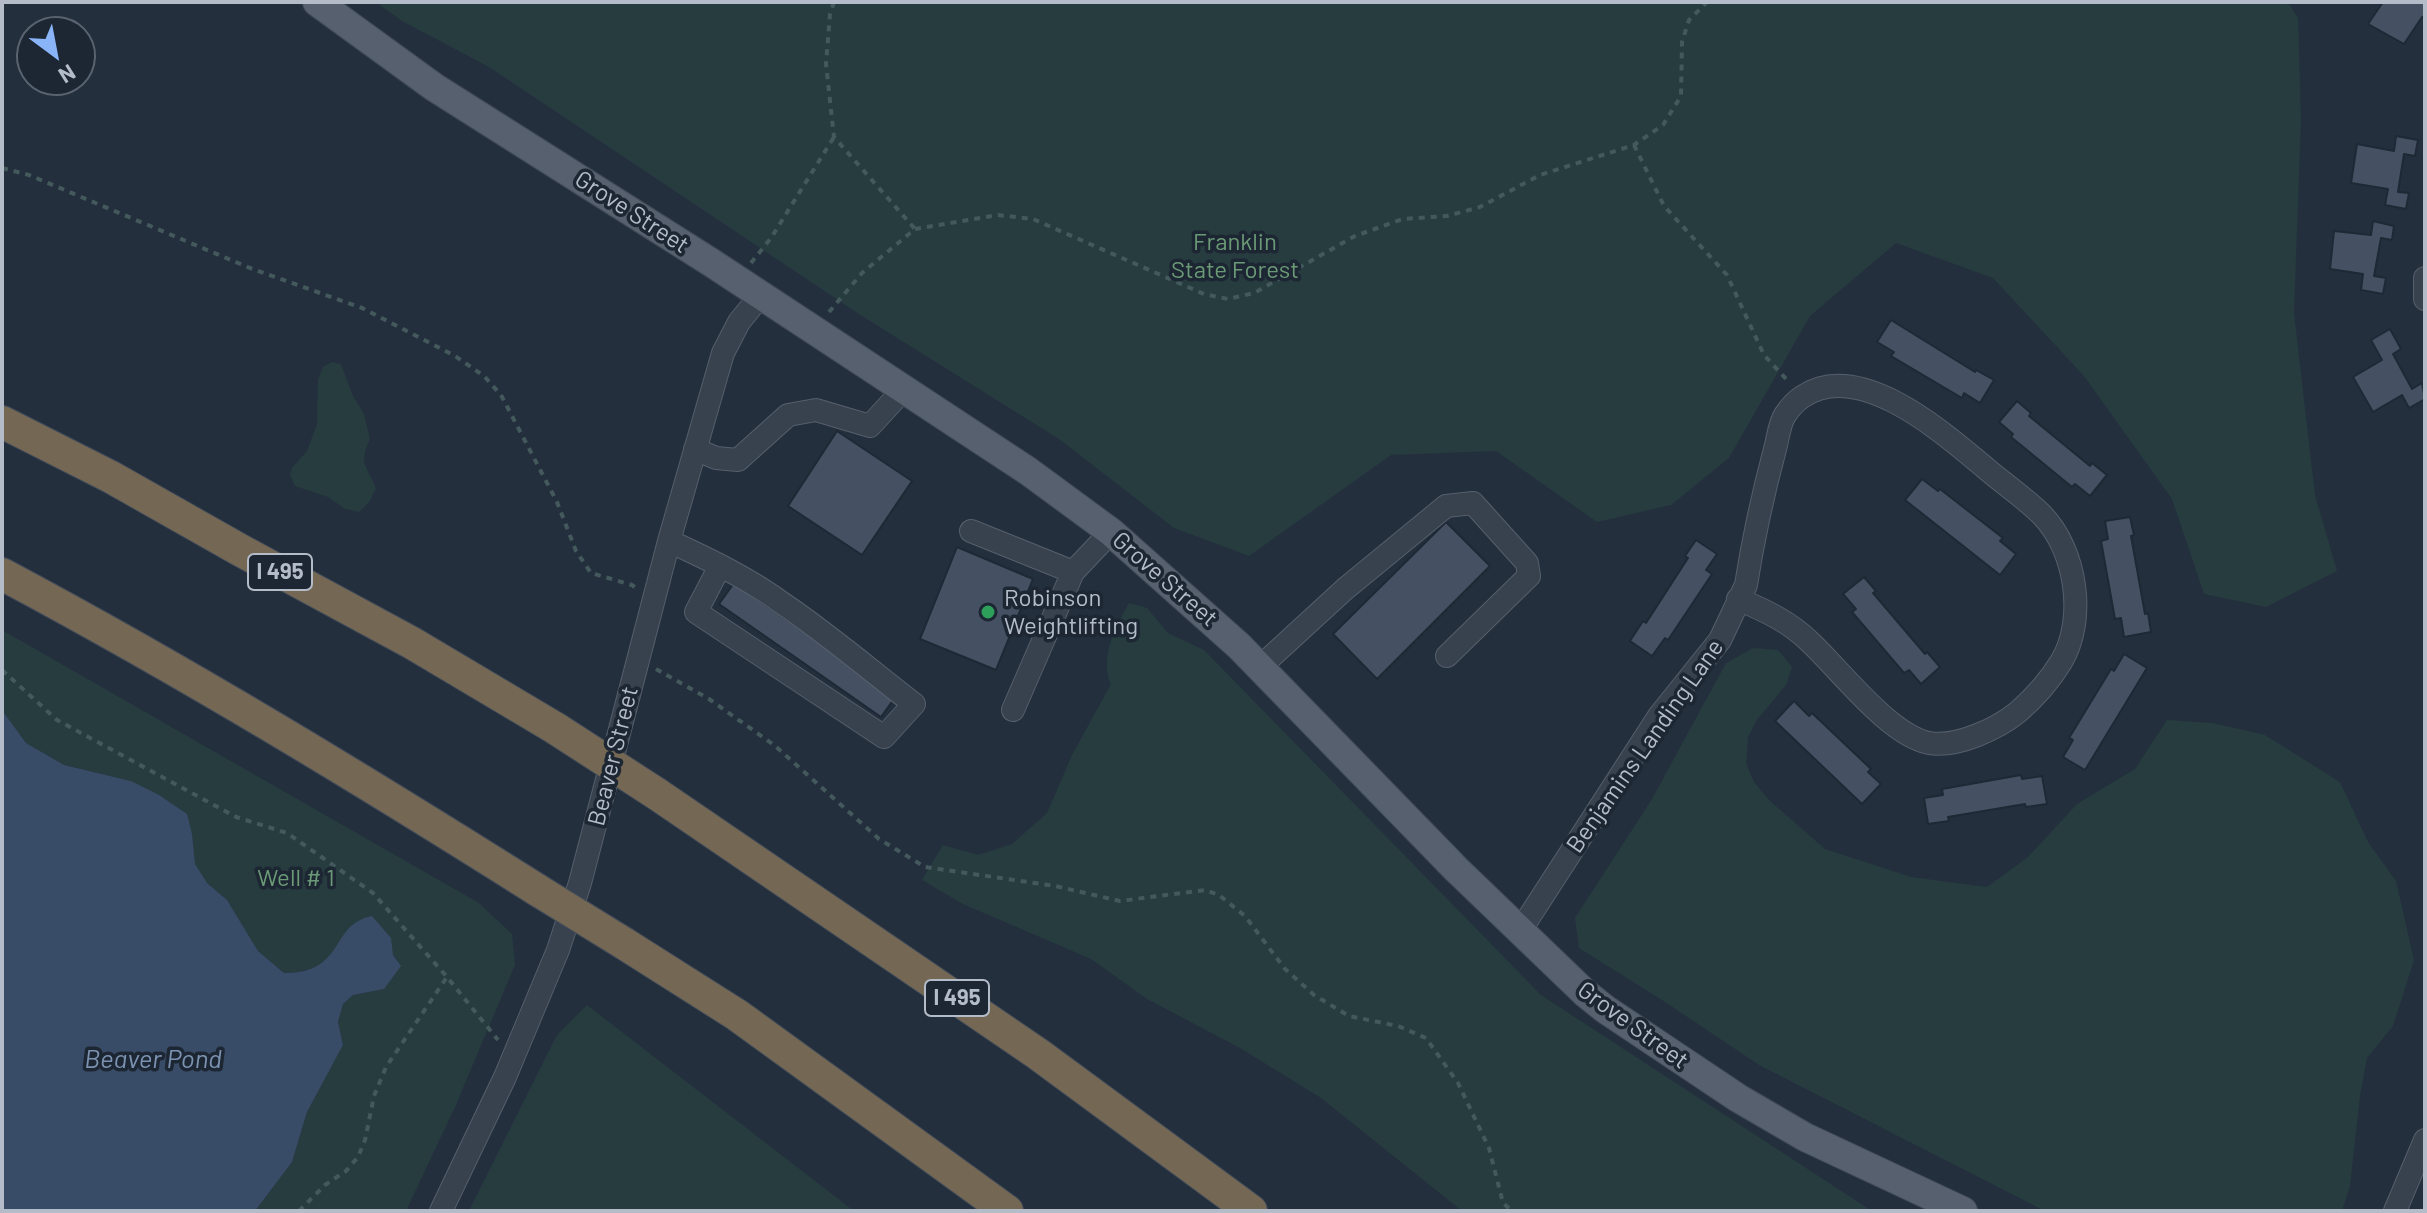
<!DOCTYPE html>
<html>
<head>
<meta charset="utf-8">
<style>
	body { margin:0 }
	#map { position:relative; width:2427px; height:1213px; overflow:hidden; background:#242f3e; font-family:Barlow,sans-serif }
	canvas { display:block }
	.frame { position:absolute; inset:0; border:4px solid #b4bcc9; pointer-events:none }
	.north { position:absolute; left:16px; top:16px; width:80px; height:80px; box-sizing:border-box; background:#1d2633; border:2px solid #59626f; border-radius:50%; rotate:148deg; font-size:22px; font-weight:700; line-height:32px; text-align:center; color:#b4bcc9 }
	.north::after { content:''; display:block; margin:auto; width:28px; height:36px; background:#8ab4f8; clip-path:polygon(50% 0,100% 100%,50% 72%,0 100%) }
</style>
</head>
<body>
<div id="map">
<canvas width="2427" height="1213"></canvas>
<div class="frame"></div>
<div class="north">N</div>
</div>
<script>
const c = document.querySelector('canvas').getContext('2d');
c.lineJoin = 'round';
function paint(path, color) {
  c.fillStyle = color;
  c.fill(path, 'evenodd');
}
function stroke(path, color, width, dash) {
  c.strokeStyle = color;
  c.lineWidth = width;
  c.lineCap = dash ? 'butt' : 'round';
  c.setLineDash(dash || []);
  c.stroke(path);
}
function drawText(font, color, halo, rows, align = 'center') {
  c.font = font + ' Barlow,sans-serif';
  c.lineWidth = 7;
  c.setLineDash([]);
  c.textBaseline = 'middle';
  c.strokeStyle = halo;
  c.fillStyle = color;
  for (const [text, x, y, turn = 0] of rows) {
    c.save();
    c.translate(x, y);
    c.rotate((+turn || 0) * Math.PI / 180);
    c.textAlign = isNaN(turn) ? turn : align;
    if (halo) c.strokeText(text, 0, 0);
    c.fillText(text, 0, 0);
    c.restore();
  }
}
paint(new Path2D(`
	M376,2H2288L2298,18L2301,119L2294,313L2315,495L2337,571L2266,607L2204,594L2172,499L2084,376L1993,278L1896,243L1810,316L1729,458L1671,505L1597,522L1496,451L1391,455L1249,556L1174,528L1059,439L862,316L489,67L402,21Z
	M332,362L341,364L353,396L364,414L370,439L365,451L364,463L376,488L369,502L359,512L345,509L328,497L295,486L290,475L292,468L307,451L317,424L318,380L323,367Z
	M1129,603L1147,608L1168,633L1204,650L1541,995L1872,1211H1462L1321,1098L1240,1048L1147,999L1091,959L963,904L922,880L943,845L978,855L1012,844L1047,813L1072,755L1111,684C1099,658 1116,626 1129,603Z
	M2,630L479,903L512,934L515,965L455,1107L406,1211H255L292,1162L307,1112L343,1045L338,1022L343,1004L353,995L384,989L398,961L393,955L346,931C329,961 319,972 284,973L258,951L227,900L207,883L194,864L192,834L131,781L64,765L26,743L2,710Z
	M1753,648L1778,650L1792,667L1786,685L1756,721L1748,737L1746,763L1754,782L1770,801L1825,849L1911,877L1987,887L2028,857L2077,804L2135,769L2167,720L2213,723L2265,735L2340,782L2368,842L2396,881L2414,960L2393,1026L2367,1058L2360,1096L2350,1186L2342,1211H2045L1759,1065L1665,1002L1579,948L1575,918L1652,799L1726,663Z
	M587,1005L854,1211H469L557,1035Z`), '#263c3f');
paint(new Path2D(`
	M2,710L26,743L64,765L131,781L159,795L187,814L192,834L195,864L207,883L227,900L258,951L284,973C347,973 328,925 372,916L391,938L393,955L401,966L384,989L353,995L343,1004L338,1022L343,1045L307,1112L292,1162L255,1211H2Z`), '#394c67');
const building = new Path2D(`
	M2383,2H2425V18L2422,17L2404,44L2368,24Z
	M2396,136L2418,140L2415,156L2404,154L2398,192L2409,193L2406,209L2385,205L2388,189L2351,183L2357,144L2394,151Z
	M2373,221L2394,226L2392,240L2381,238L2374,276L2386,278L2383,294L2361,290L2363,274L2330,269L2334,231L2371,235Z
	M1891,320L1975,372L1976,370L1994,380L1980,403L1964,393L1962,398L1891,356L1894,352L1877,342Z
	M2390,329L2401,349L2393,354L2412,389L2422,383L2425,399L2409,408L2402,395L2373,412L2353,377L2382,360L2371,340Z
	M2017,401L2031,413L2029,416L2090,466L2092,463L2107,475L2090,496L2075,484L2072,487L2011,437L2013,434L1999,422Z
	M837,431L912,481L862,555L788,506Z
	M1922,479L1938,491L1940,489L2003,538L2000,541L2016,554L2000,575L1905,500Z
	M2130,517L2134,535L2131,536L2145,614L2148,613L2151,632L2124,637L2121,618L2115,619L2101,541L2108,539L2105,521Z
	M1446,522L1490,566L1377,679L1333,634Z
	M1696,540L1717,554L1706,570L1712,574L1668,640L1665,638L1652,656L1630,641L1643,621L1646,623L1688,558L1685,556Z
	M957,547L1033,579L996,670L920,639Z
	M1864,577L1876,591L1873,593L1925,654L1927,652L1940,667L1921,684L1909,670L1904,673L1852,612L1856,609L1843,594Z
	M734,583L896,696L881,717L719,604Z
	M2124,654L2147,668L2085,770L2063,757L2073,740L2069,738L2111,669L2114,671Z
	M1794,701L1809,716L1812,713L1871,769L1868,772L1881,784L1862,804L1775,721Z
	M2021,775L2022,779L2042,776L2047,804L2026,807L2025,804L1948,817L1949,821L1928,824L1924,798L1943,795L1942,789Z`);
paint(building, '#455162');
stroke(building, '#1f2835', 2);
const minor = new Path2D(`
	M2425,278V299
	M695,449L716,458L738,460L788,415L816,410L870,426L903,390
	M971,531L1073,572
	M669,541C708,559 748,578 782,603C828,634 870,670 914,704L884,737L696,612L720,566
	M1260,667L1345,589L1446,506L1473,503L1527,563L1529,576L1447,656
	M1013,710L1073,572L1111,532
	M1520,931L1659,716L1720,640L1746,585C1753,540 1763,494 1775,449C1778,439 1779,424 1785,415C1789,409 1796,401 1802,397C1858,358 1941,431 1982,465C2001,482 2024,497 2042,515C2076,550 2087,619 2061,662C2050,680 2034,698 2018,712C1997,729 1956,748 1929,743C1889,735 1840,670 1810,642C1790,622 1764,610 1738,599
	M441,1211L505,1077L558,950L580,883L669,541L723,353L739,322L761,295
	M2395,1211L2425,1140`);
const major = new Path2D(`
	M317,2L434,87L712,263L1028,471L1111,532L1239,646L1456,869L1585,993L1605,1009L1738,1098L1805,1137L1963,1211`);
const highway = new Path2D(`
	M2,422L111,477L240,550L412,643L555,728
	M2,574C186,672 363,780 539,891
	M657,794L1038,1054L1251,1211
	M625,944L737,1015L1007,1211`);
stroke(minor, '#565f6c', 24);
stroke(major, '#414a57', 30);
stroke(highway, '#434c59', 34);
stroke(new Path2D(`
	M834,2L830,14L826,64L834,137L915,229
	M1634,145L1664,206L1727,275L1764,355L1787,380
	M2,168L29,175L250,268L362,308L455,356L484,376L501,395L557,502L576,551L591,573L632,585L637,589
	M751,263L771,238L834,137
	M829,312L862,273L915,229L998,215L1033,219L1204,294L1228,299L1254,293L1355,236L1403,219L1447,216L1480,207L1540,175L1634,145L1663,125L1681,96L1682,42L1689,20L1707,2
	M656,669L709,699L774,745L879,839L925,867L1055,886L1120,901L1205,890L1219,895L1245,916L1285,969L1314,995L1349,1016L1398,1026L1426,1038L1458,1083L1489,1148L1503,1203L1512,1211
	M2,670L57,720L236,817L287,833L373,893L447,977L498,1040
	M299,1211L325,1185L346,1171L358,1157L365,1140L374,1096L386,1067L447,977`), '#44595c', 4, [6, 6]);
stroke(minor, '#38414e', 22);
stroke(major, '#56606e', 28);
stroke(highway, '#746855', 32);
const highwayBridge = new Path2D(`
	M555,728L657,794
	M539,891L625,944`);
stroke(highwayBridge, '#434c59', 34, []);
stroke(highwayBridge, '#746855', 32);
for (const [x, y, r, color] of [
	[988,612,8,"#2e9e5b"]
]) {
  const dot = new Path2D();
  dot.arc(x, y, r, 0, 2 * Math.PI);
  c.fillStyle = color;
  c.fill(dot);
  stroke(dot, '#1d2633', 3);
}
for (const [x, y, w] of [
	[280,572,64],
	[957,998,64]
]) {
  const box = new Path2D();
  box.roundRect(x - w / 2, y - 18, w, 36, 6);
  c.fillStyle = '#1d2633';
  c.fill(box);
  stroke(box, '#b4bcc9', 2);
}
drawText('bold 22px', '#b4bcc9', null, [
	["I 495",280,572],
	["I 495",957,998]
]);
drawText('24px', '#b4bcc9', '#1d2633', [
	["Grove Street",632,212,33],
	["Grove Street",1165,579,41],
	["Benjamins Landing Lane",1645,746,-55],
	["Beaver Street",613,756,-76],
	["Grove Street",1633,1025,36]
]);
drawText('24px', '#6b9a76', '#1d2633', [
	["Franklin",1235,242],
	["State Forest",1235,270],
	["Well # 1",296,878]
]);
drawText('24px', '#b4bcc9', '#1d2633', [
	["Robinson",1004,598],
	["Weightlifting",1004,626]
], 'left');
drawText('italic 26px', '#7c92b1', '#1d2633', [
	["Beaver Pond",153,1059]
]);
</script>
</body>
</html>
